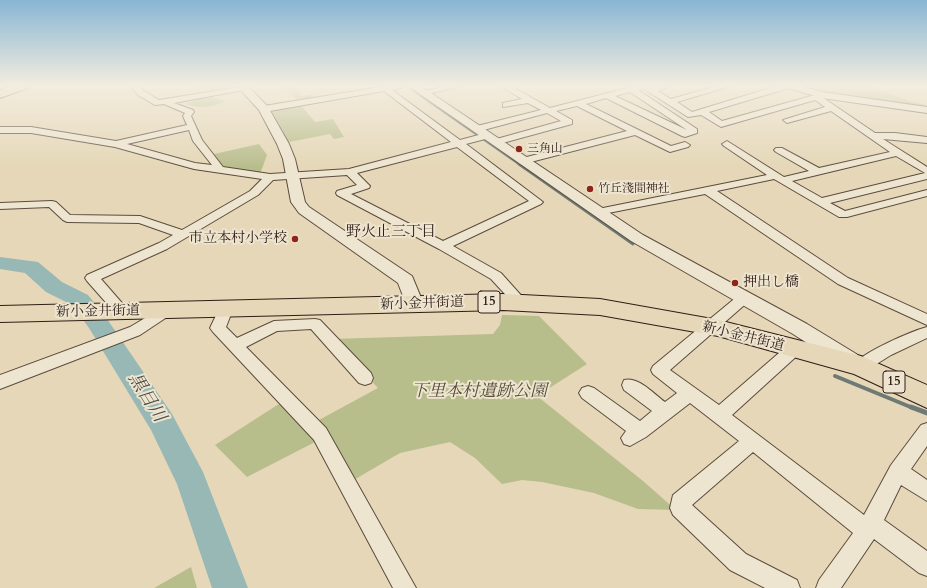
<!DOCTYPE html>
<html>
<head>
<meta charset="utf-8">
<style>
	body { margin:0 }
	canvas { display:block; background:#e5d7b7 }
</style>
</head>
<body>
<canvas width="927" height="588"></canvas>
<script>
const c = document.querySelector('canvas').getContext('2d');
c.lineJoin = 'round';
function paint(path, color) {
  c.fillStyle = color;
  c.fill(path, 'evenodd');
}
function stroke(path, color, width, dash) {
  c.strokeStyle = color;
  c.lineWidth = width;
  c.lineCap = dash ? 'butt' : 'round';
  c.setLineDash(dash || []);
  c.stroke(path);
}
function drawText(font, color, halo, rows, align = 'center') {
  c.font = font + ' Cardo,"Noto Serif JP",serif';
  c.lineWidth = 4;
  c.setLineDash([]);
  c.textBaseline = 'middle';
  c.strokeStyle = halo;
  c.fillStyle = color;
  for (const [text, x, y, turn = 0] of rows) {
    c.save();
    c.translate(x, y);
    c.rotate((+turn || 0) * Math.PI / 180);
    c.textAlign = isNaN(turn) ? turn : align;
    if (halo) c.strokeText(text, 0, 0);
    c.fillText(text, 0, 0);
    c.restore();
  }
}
paint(new Path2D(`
	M204,85H237V86L215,92L197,87Z
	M284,85H292L302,96L312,94L315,98L297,100Z
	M789,85H866L909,101L926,105L927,108L821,94Z
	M208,96L225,101C211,108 201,109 186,104L195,100V99Z
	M300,104L315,122L333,119L344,137L334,139L330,134L289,142L271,109Z
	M259,144L267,155L260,174L221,166L214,154Z
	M502,315L539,316L587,364L537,396L643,481L676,510L638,509L594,493L542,482L522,480L502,484L475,458L450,442L400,453L352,481L329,435L319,420L378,388L332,339L493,334L500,325Z
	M282,402L317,441L247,477L215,445Z
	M191,567L197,588H154Z`), '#b8bd8c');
stroke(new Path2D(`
	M405,85L520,165`), '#6e7a75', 2);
stroke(new Path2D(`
	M519,164L633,244`), '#6e7a75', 3);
stroke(new Path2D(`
	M835,376L913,408`), '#6e7a75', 4);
stroke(new Path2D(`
	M911,407L927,413`), '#6e7a75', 5);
paint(new Path2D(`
	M0,257L38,262L62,282L88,295L105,316L172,414L203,472L248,588H212L177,484L151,430L89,328L72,305L46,292L25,273L0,269Z`), '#98b8b5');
const minor = new Path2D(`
	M130,85H138L144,91L159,100L246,86V90H243L174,103L193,110L194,112L191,116L202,140L223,167L270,174L349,169L451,142L384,91L264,112L260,109L264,106L393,85H413L392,90L460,140L486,133L489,134V138L466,144L543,202L541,204L453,246L501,273L527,302L525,305L520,307L515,305L491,279L439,249L337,195L336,193L337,191L357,185L347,175L273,180L258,195L167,249L101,279L129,311L127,315L122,316L117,315L87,281L85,278L87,275L159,243L173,235L139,223L67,222L63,220L49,207L0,209V203L52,201L56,202L70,215L140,216L182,230L250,191L262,179L194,169L115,147L31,133H0V127H31L116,141L187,125L183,116L185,113L164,104L155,105L138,95ZM189,130L193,141L212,165L195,163L127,144ZM457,147L529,201L443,241L351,194L369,188L370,186L357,173Z
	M449,85H465L424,95L420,93Z
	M499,85H509L550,108L639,85H649L653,87L674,85L658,91L671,99L720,85H734L677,102L692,112L780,85H789V88L709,112L722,121L822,93L826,95L822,97L875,133H895L927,137V143L883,139L927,167V179L830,203L845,211L927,190V196L847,217H839L774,179L717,191L848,278L927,314V325L838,284L705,194L598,215L592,212L598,209L767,175L724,146L722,144L727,141L784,177L809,171L776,152L774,150L776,148H782L819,168L890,152L831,111L787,123L783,120L825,107L815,100L721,127L701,115L688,117L644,89L638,90L697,129V133L685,137L682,136L606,98L586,104L671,146L685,142L690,145L688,147L670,152L635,135L523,164L519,163L518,161L519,159L627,131L577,106L556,111L572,120V124L499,144H493V140L561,121L547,113L476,132L473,131V127L541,110L528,103L503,107V103L522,99ZM630,92L687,130L615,96ZM896,156L925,173L822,198L792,181Z
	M744,293L749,295L751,298L749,301L670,370L719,405L787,346L793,344L799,346L801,350L799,354L732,415L864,515L891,465L921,425L927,423V446L911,469L927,480V501L901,485L884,520L927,551V576L919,573L874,539L841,588H816L819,580L853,533L753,452L692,505L746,554L797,580L800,588H765L730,570L673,515L670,508L673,495L739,441L690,403L646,437L630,446L624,444L621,438L626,431L582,398L579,393L582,388L588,386L594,388L640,421L652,411L624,390L622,385L624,380C638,376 654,394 665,402L677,393L653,374L651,370L653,366L739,295Z
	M226,304L231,305L233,309L226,327L237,338L274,321L315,319L320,320L371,373L373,378L371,383L365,385L359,383L311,329L277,331L246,347L326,428L416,588H393L314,440L213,332L210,328L221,305Z
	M165,306L170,307L172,311L170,315L140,335L0,389V375L130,327Z
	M927,327V338L891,355L867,370L861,372L855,370L853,366C860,353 912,331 927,327Z`);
const tertiary = new Path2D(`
	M236,85H247L268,107L289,144L295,159L305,202L309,207L412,276L424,305L422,309L415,311L408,309L398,283L299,213L291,202L283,159L277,144L259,110Z
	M407,85H419L643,235L807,324L858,355L861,361L858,367L851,369L844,367L793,334L631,241Z
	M778,85H796L822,92L927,107V113L822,98Z`);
const primary = new Path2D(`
	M12,85H30L28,88L0,98V90Z
	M503,294L600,299L718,320L861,356L927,385V408L854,374L718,336L600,315L503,310L0,322V306Z`);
stroke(minor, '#5c4c3e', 2);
stroke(tertiary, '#5c4c3e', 2);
stroke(primary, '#2f1d16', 2);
paint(minor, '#eee5d0');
paint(tertiary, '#eee5d0');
paint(primary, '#e5d7b7');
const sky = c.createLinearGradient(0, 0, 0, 168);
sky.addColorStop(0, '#88b6d4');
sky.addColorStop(0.51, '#f3eddf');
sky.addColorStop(1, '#f3eddf00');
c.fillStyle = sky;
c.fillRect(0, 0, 927, 168);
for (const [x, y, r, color] of [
	[519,149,4,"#8f2418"],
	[590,189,4,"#8f2418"],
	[295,239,4,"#8f2418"],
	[735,283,4,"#8f2418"]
]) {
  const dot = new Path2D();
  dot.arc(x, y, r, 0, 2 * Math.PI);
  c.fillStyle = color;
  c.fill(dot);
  stroke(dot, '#eee5d0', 1.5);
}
drawText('12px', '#2f1d16', '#eee5d0', [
	["三角山",527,149],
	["竹丘淺間神社",598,189]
], 'left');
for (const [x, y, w] of [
	[489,302,22],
	[894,382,22]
]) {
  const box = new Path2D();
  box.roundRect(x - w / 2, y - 11, w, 22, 3);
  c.fillStyle = '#eee5d0';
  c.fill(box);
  stroke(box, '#2f1d16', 1);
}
drawText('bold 13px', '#2f1d16', null, [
	["15",489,302],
	["15",894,382]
]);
drawText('14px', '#2f1d16', '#eee5d0', [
	["市立本村小学校",287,239],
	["押出し橋",743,283,"left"]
], 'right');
drawText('14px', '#2f1d16', '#eee5d0', [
	["新小金井街道",422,304,-2],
	["新小金井街道",98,312,-1],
	["新小金井街道",743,337,14]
]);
drawText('15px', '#2f1d16', '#eee5d0', [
	["野火止三丁目",391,233]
]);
drawText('italic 17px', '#584d39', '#eee5d0', [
	["下里本村遺跡公園",479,392]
]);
drawText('italic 18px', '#4e4c46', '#eee5d0', [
	["黒目川",146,398,58]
]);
</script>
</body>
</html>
